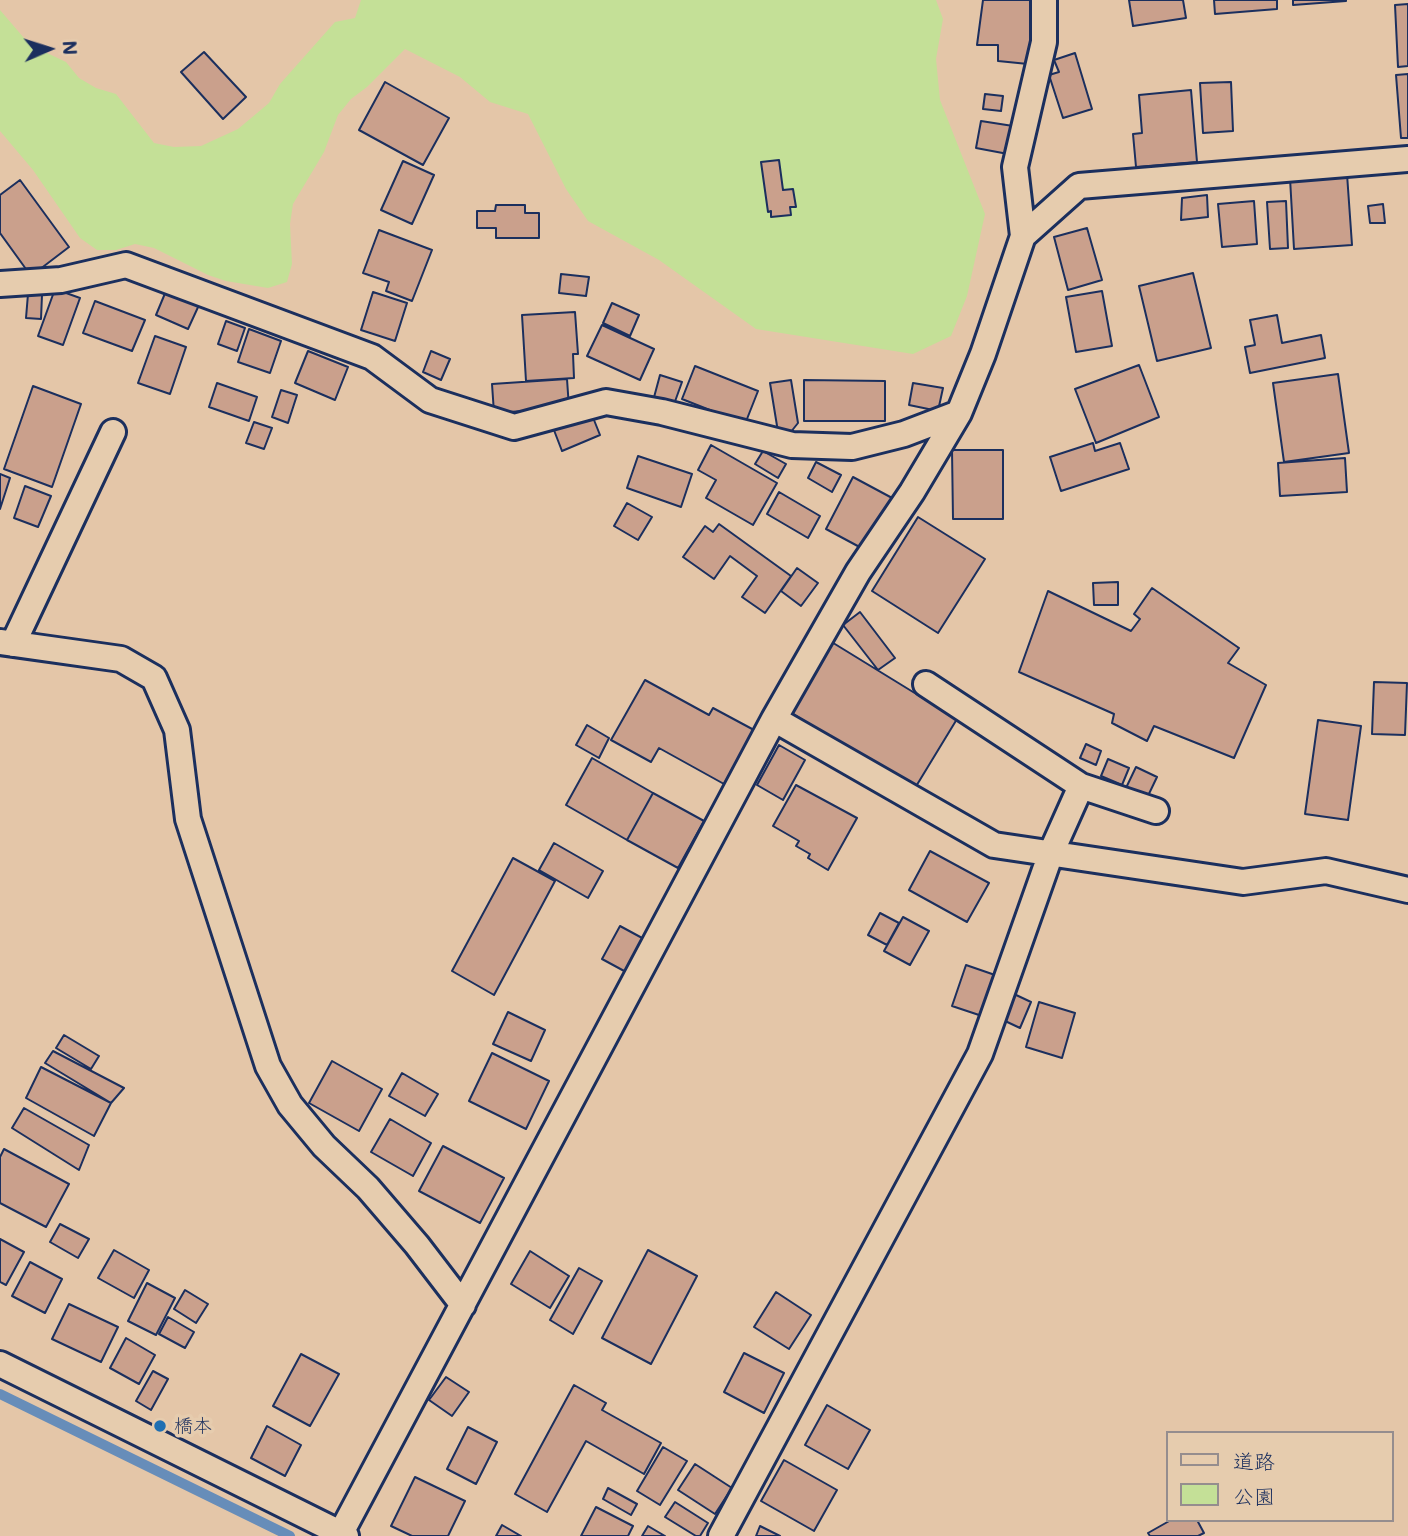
<!DOCTYPE html>
<html>
<head>
<meta charset="utf-8">
<style>
	body { margin:0 }
	#map { position:relative; width:1408px; height:1536px; overflow:hidden; background:#e4c6a8; font-family:Mali,"Klee One",sans-serif }
	canvas { display:block }
	.legend { position:absolute; left:1166px; top:1431px; width:228px; height:91px; box-sizing:border-box; background:#e6ccae; border:2px solid #958d8e; margin:0; padding:9px 12px; list-style:none; font-size:21px; color:#1b2f5e }
	.legend li { display:flex; align-items:center; gap:14px; height:35px }
	.legend b { width:35px; border:2px solid #958d8e }
	.north { position:absolute; left:14px; top:14px; width:70px; height:70px; -webkit-text-stroke:5px #e6ccae; paint-order:stroke; rotate:87deg; font-size:19px; font-weight:700; line-height:28px; text-align:center; color:#1b2f5e }
	.north::after { content:''; display:block; margin:auto; width:24px; height:32px; background:#1b2f5e; clip-path:polygon(50% 0,100% 100%,50% 72%,0 100%) }
</style>
</head>
<body>
<div id="map">
<canvas width="1408" height="1536"></canvas>
<ul class="legend">
<li><b style="height:9px;background:#e6ccae"></b>道路</li>
<li><b style="height:19px;background:#c4e097"></b>公園</li>
</ul>
<div class="north">N</div>
</div>
<script>
const c = document.querySelector('canvas').getContext('2d');
c.lineJoin = 'round';
function paint(path, color) {
  c.fillStyle = color;
  c.fill(path, 'evenodd');
}
function stroke(path, color, width, dash) {
  c.strokeStyle = color;
  c.lineWidth = width;
  c.lineCap = dash ? 'butt' : 'round';
  c.setLineDash(dash || []);
  c.stroke(path);
}
function drawText(font, color, halo, rows, align = 'center') {
  c.font = font + ' Mali,"Klee One",sans-serif';
  c.lineWidth = 7;
  c.setLineDash([]);
  c.textBaseline = 'middle';
  c.strokeStyle = halo;
  c.fillStyle = color;
  for (const [text, x, y, turn = 0] of rows) {
    c.save();
    c.translate(x, y);
    c.rotate((+turn || 0) * Math.PI / 180);
    c.textAlign = isNaN(turn) ? turn : align;
    if (halo) c.strokeText(text, 0, 0);
    c.fillText(text, 0, 0);
    c.restore();
  }
}
paint(new Path2D(`
	M361,0H936L943,19L936,59L940,100L985,214L967,296L951,336L913,354L756,329L659,260L588,221L566,189L528,114L490,102L460,77L405,49L367,87L351,99L338,115L324,152L293,204L290,224L292,264L287,282L268,288L226,281L208,275L154,248L135,244L116,250H97L80,238L33,170L0,131V10L30,45L66,62L79,78L96,88L116,94L154,143L174,147L201,146L238,129L269,103L280,84L335,22L355,18Z`), '#c4e097');
stroke(new Path2D(`
	M0,1394L290,1536`), '#678db9', 10);
const building = new Path2D(`
	M983,0H1034V20L1028,64L998,61V45H977Z
	M1129,0H1183L1186,18L1133,26Z
	M1214,0H1277V9L1215,14Z
	M1293,0H1346V1L1293,5Z
	M1408,4V66L1398,67L1395,5Z
	M204,52L246,97L223,119L181,72Z
	M1075,53L1092,109L1063,118L1049,75L1059,72L1054,60Z
	M1408,74V138H1401L1396,75Z
	M385,82L449,118L423,165L359,130Z
	M1231,82L1233,131L1203,133L1200,83Z
	M1191,90L1197,162L1136,167L1133,134L1142,133L1139,95Z
	M985,94L1003,96L1001,111L983,109Z
	M981,121L1013,126L1008,154L976,148Z
	M779,160L783,190L793,189L796,207H790L791,215L771,217V211L768,212L761,162Z
	M403,161L434,175L412,224L381,210Z
	M1347,174L1352,245L1294,249L1290,178Z
	M20,180L69,247L31,276L0,233V195Z
	M1207,195L1208,217L1181,220L1182,198Z
	M1254,201L1257,244L1222,247L1218,204Z
	M1286,201L1288,248L1270,249L1267,202Z
	M1383,204L1385,223H1370L1368,206Z
	M496,205H525V213H539V238H496V228H477V211H495Z
	M1087,228L1102,280L1068,290L1054,237Z
	M379,230L432,250L412,301L386,291L389,282L363,273Z
	M1193,273L1211,348L1157,361L1139,286Z
	M561,274L589,277L586,296L559,293Z
	M55,289L80,298L63,345L38,336Z
	M166,291L199,305L188,329L156,315Z
	M1102,291L1112,346L1076,352L1066,297Z
	M373,292L407,303L395,341L361,330Z
	M28,294L42,295L41,319L26,318Z
	M95,301L145,320L132,351L83,333Z
	M612,303L639,315L630,336L603,323Z
	M575,312L578,354H573L574,378L526,381L522,315Z
	M1277,315L1282,343L1321,335L1325,358L1250,373L1245,347L1255,345L1250,320Z
	M226,321L245,328L237,351L218,344Z
	M602,325L654,349L640,380L587,356Z
	M249,329L281,341L270,373L238,362Z
	M155,336L186,347L170,394L138,383Z
	M308,351L348,367L335,400L295,383Z
	M431,351L450,359L441,380L423,372Z
	M1139,365L1159,417L1096,443L1075,389Z
	M695,366L758,391L745,424L682,399Z
	M1338,374L1349,453L1284,462L1273,383Z
	M660,375L682,382L673,407L653,401Z
	M567,379L569,408L494,413L492,384Z
	M791,380L798,423L786,438H779L770,383Z
	M804,380L885,381V421H804Z
	M217,383L257,397L249,421L209,407Z
	M913,383L943,388L938,411L909,405Z
	M33,386L81,404L52,487L4,469Z
	M281,390L297,395L288,423L272,417Z
	M590,410L600,435L562,451L552,425Z
	M254,422L272,428L264,449L246,443Z
	M1093,443L1095,451L1120,443L1129,469L1061,491L1050,457Z
	M711,445L777,483L753,525L706,498L716,480L698,470Z
	M952,450H1003V519H953Z
	M763,451L786,464L778,478L755,464Z
	M638,456L692,474L681,507L627,488Z
	M1345,458L1347,492L1280,496L1278,463Z
	M816,462L841,475L832,492L808,478Z
	M0,474L10,478L0,509Z
	M853,477L894,499L867,551L826,529Z
	M25,486L51,496L38,527L14,518Z
	M779,492L820,516L808,538L767,514Z
	M627,503L652,517L638,540L614,526Z
	M918,517L985,559L938,633L872,591Z
	M719,524L791,576L765,613L742,597L757,576L730,556L714,579L683,557L705,526L713,532Z
	M797,568L818,583L801,606L781,591Z
	M1118,582V605H1094L1093,583Z
	M1152,588L1239,648L1228,663L1266,685L1234,758L1154,726L1147,741L1112,723L1114,714L1019,672L1048,591L1131,631L1140,619L1134,614Z
	M860,612L895,658L878,670L843,625Z
	M830,641L957,719L915,788L788,711Z
	M645,680L709,715L713,708L754,730L724,784L659,748L651,762L611,740Z
	M1374,682L1407,683L1405,735L1372,734Z
	M1318,720L1361,726L1348,820L1305,814Z
	M587,725L609,738L599,758L576,745Z
	M1086,744L1101,751L1096,765L1080,758Z
	M779,745L805,760L783,800L757,785Z
	M592,758L653,793L627,840L566,805Z
	M1108,759L1129,768L1122,785L1101,776Z
	M1136,767L1157,777L1146,800L1125,790Z
	M796,785L857,818L828,870L808,858L810,854L796,846L799,841L773,826Z
	M653,793L704,821L678,868L627,840Z
	M554,843L603,871L588,898L539,870Z
	M930,851L989,883L967,922L909,890Z
	M513,858L555,881L494,995L452,971Z
	M880,913L899,923L887,945L868,935Z
	M903,917L929,931L910,965L884,951Z
	M620,926L644,939L626,972L602,959Z
	M966,965L995,975L982,1016L952,1006Z
	M1014,994L1031,1002L1020,1028L1003,1020Z
	M1039,1002L1075,1013L1062,1058L1026,1047Z
	M508,1012L545,1030L531,1061L493,1044Z
	M64,1035L99,1056L91,1069L56,1048Z
	M53,1051L124,1088L111,1103L45,1063Z
	M492,1053L549,1081L526,1129L469,1101Z
	M332,1061L382,1089L359,1131L309,1103Z
	M41,1067L111,1103L94,1136L26,1098Z
	M402,1073L438,1094L425,1116L389,1096Z
	M24,1108L89,1145L79,1170L12,1128Z
	M390,1119L431,1143L413,1176L371,1152Z
	M443,1146L504,1178L480,1223L419,1191Z
	M4,1149L69,1184L46,1227L0,1203V1157Z
	M60,1224L89,1239L78,1258L50,1242Z
	M0,1239L24,1252L6,1285L0,1282Z
	M114,1250L149,1270L134,1298L98,1278Z
	M648,1250L697,1276L651,1364L602,1338Z
	M530,1251L569,1276L550,1308L511,1284Z
	M30,1262L62,1279L45,1313L12,1296Z
	M579,1268L602,1281L573,1334L550,1320Z
	M147,1283L175,1298L156,1335L128,1321Z
	M185,1290L208,1304L196,1323L174,1309Z
	M776,1292L811,1315L789,1349L754,1327Z
	M69,1304L118,1327L101,1362L52,1339Z
	M168,1317L194,1332L185,1348L159,1334Z
	M126,1338L155,1355L139,1384L110,1368Z
	M744,1353L784,1373L764,1413L724,1392Z
	M301,1354L339,1374L310,1426L273,1406Z
	M153,1371L168,1379L151,1410L136,1401Z
	M446,1377L469,1392L452,1416L429,1400Z
	M574,1385L606,1403L602,1410L661,1443L644,1474L586,1441L547,1512L515,1494Z
	M827,1405L870,1430L848,1469L805,1445Z
	M267,1426L301,1445L285,1476L251,1458Z
	M468,1427L497,1442L476,1484L447,1469Z
	M663,1447L687,1461L660,1505L637,1491Z
	M784,1460L837,1490L814,1531L761,1501Z
	M695,1464L732,1488L715,1514L678,1490Z
	M415,1477L465,1501L448,1536H412L391,1526Z
	M608,1488L637,1504L631,1515L603,1499Z
	M675,1502L708,1523L700,1536H696L665,1517Z
	M596,1507L633,1526L628,1536H581Z
	M1171,1520H1197L1204,1533L1198,1536H1150L1148,1533Z
	M502,1525L521,1536H496Z
	M648,1526L665,1536H642Z
	M760,1526L780,1536H756Z`);
paint(building, '#caa08c');
stroke(building, '#1b2f5e', 2);
const street = new Path2D(`
	M1023,236L1079,186L1408,159
	M0,284L61,280L126,265L372,357L430,400L514,427L606,402L662,412L792,445L852,447L904,434L959,413
	M0,642L121,659L154,678L177,730L188,819L268,1066L290,1105L324,1146L368,1188L417,1245L463,1305
	M13,644L113,432
	M926,684L1081,786L1156,811
	M774,719L994,845L1243,882L1326,871L1408,890
	M0,1364L346,1536
	M341,1533L774,719L858,572L912,492L959,413L983,354L1023,236L1015,167L1044,42V0
	M721,1536L980,1054L1051,853L1081,786`);
stroke(street, '#1b2f5e', 30);
stroke(street, '#e6ccae', 24);
for (const [x, y, r, color] of [
	[160,1426,7,"#1f6fb2"]
]) {
  const dot = new Path2D();
  dot.arc(x, y, r, 0, 2 * Math.PI);
  c.fillStyle = color;
  c.fill(dot);
  stroke(dot, '#e6ccae', 2.5);
}
drawText('19px', '#1b2f5e', '#e6ccae', [
	["橋本",174,1426]
], 'left');
</script>
</body>
</html>
